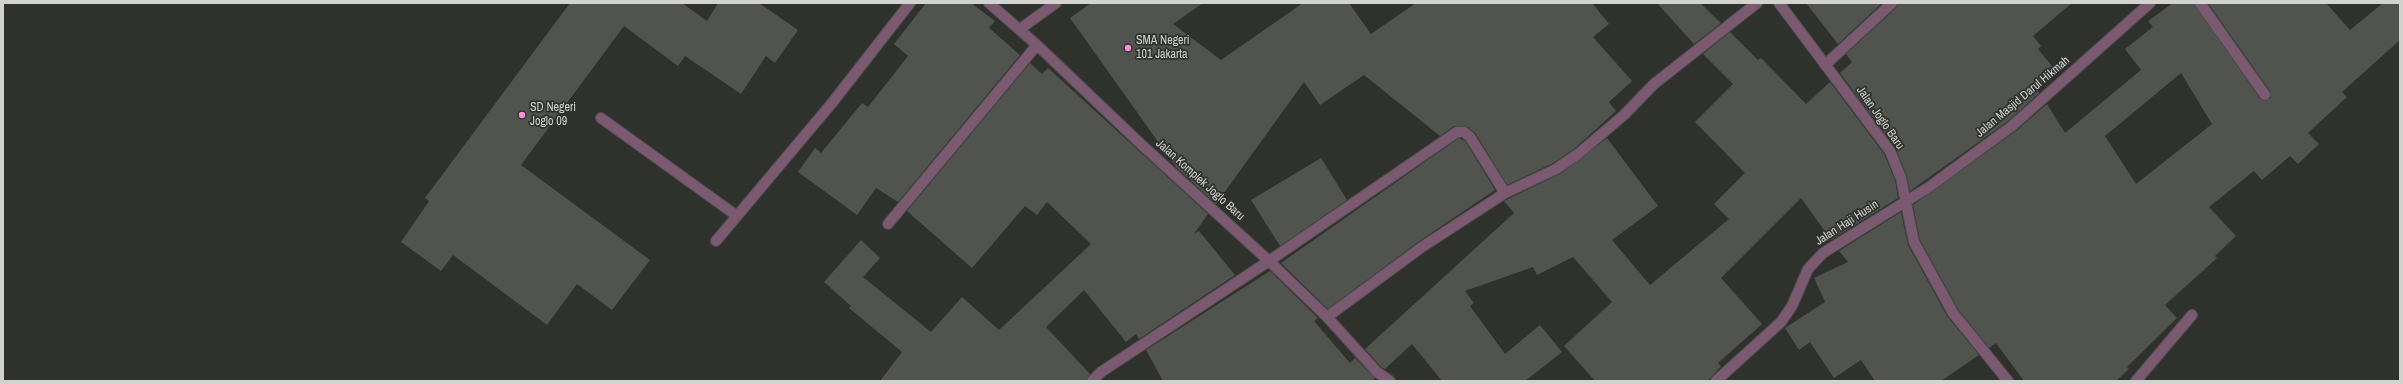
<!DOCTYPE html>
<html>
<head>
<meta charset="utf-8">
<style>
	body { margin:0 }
	#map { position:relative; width:2403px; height:384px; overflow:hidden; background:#2f312d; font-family:"Archivo Narrow",sans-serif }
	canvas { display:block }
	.frame { position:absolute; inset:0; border:4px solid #d2d3d1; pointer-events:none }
</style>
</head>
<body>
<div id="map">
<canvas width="2403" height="384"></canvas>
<div class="frame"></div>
</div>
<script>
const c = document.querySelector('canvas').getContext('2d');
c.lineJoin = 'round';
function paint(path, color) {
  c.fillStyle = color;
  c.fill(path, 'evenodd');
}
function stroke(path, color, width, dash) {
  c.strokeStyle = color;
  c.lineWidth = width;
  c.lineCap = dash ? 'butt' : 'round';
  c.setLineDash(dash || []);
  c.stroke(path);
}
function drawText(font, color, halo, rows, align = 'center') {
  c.font = font + ' "Archivo Narrow",sans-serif';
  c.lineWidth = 3.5;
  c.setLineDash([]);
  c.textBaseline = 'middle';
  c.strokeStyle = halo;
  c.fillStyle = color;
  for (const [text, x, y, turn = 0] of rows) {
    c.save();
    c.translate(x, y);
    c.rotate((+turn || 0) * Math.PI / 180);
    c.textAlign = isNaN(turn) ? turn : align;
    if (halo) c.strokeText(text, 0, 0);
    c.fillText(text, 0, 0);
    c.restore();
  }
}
paint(new Path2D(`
	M570,3H682L707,21L718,3H759L798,30L775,63L766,56L741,94L685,56L678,66L624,26L521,165L650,260L612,310L577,284L547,325L453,255L441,271L401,242L429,201L425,198Z
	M926,3H971L995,21L989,28L1020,55L898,202L876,188L857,215L798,172L815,148L821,153L862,103L868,107L908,56L894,44Z
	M1091,3H1203L1173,24L1221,60L1303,3H1349L1371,34L1416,3H1592L1609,24L1593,37L1632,81L1609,102L1616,111L1574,149L1553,163L1507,185L1476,134L1468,127L1454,126L1440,136L1364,75L1320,105L1304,82L1216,204L1176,167L1070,18Z
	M1657,3H1700L1721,23L1694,44Z
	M1806,3H1882L1838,44Z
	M1898,3H2072L2033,36L2041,46L2038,49L2056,71L2036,88L2039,93L2008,121L1910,191L1907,176L1895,147L1840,73L1852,62L1846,54L1896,8Z
	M2173,3H2194L2260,99L2265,101L2271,98L2270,91L2208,3H2326L2350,30L2383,3H2400V40L2342,92L2347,97L2308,133L2319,144L2298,164L2290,156L2262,180L2254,171L2209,207L2236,236L2215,256L2217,258L2165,305L2177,318L2127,367L2129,369L2116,381H2024L1996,343L1989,348L1958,309L1920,240L1913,205L2016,131L2047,104L2065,133L2141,70L2125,49L2153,27L2148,21ZM2181,73L2212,124L2136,184L2105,136Z
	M1730,32L1758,60L1761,58L1806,104L1830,82L1884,154L1895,180L1898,198L1831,240L1801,198L1721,278L1762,324L1718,363L1721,366L1708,381H1595L1564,346L1612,302L1573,257L1537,275L1533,267L1465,291L1474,303L1470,306L1505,354L1540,325L1562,352L1525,381H1442L1412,344L1385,369L1381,367L1365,349L1514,213L1504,201L1560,174L1607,138L1658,206L1612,240L1650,285L1729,219L1714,204L1745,173L1695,122L1733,84L1703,54Z
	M1030,63L1042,74L1048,68L1208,214L1194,234L1199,231L1235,275L1139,339L1136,334L1126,342L1084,290L1046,327L1090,374L1086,381H880L902,352L849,308L851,306L824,282L861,240L880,258L863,277L931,332L962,297L999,330L1091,244L1047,202L1037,215L1025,206L972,268L907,211Z
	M1459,138L1465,141L1495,190L1418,242L1328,309L1281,263Z
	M1321,158L1347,200L1280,246L1251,200Z
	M1901,212L1908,245L1947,316L1979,355L1941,381H1875L1861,360L1834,378L1810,342L1799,350L1785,328L1825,302L1814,278L1848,262L1839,251Z
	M1270,271L1318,318L1314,321L1350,363L1355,358L1375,378L1372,381H1163L1146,350Z`), '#51534f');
const service = new Path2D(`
	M1020,29L1056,3
	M601,118L737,216
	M716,241L832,103L910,3`);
const minor = new Path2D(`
	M989,3L1037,45L1144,147L1269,261L1327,317L1377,372L1390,381
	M2200,3L2265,95
	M1825,65L1892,3
	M888,224L1037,45
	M1327,317L1422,247L1505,193L1556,169L1578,154L1624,115L1654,84L1757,3
	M1092,381L1101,372L1269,261L1457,132H1464L1470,137L1505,193
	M1716,381L1781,322L1792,306L1808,269L1823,253L1929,187L2012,126L2150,3
	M2136,381L2192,315`);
const tertiary = new Path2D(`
	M1779,3L1890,151L1901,178L1914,242L1953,313L2008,381`);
stroke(service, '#4c4e4b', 12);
stroke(minor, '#4c4e4b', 12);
stroke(tertiary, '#4c4e4b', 12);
stroke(service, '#7b5970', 10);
stroke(minor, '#7b5970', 10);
stroke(tertiary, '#7b5970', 10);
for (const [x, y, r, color] of [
	[1128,48,4,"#f291d6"],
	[522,115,4,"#f291d6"]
]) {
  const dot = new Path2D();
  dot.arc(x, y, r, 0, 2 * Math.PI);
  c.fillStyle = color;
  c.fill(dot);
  stroke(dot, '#2f312d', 1.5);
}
drawText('12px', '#d2d3d1', '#2f312d', [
	["SMA Negeri",1136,41],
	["101 Jakarta",1136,55],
	["SD Negeri",530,108],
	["Joglo 09",530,122]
], 'left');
drawText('12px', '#d2d3d1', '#2f312d', [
	["Jalan Masjid Darul Hikmah",2023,97,-40],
	["Jalan Joglo Baru",1880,118,55],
	["Jalan Komplek Joglo Baru",1200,180,42],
	["Jalan Haji Husin",1847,223,-33]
]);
</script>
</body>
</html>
